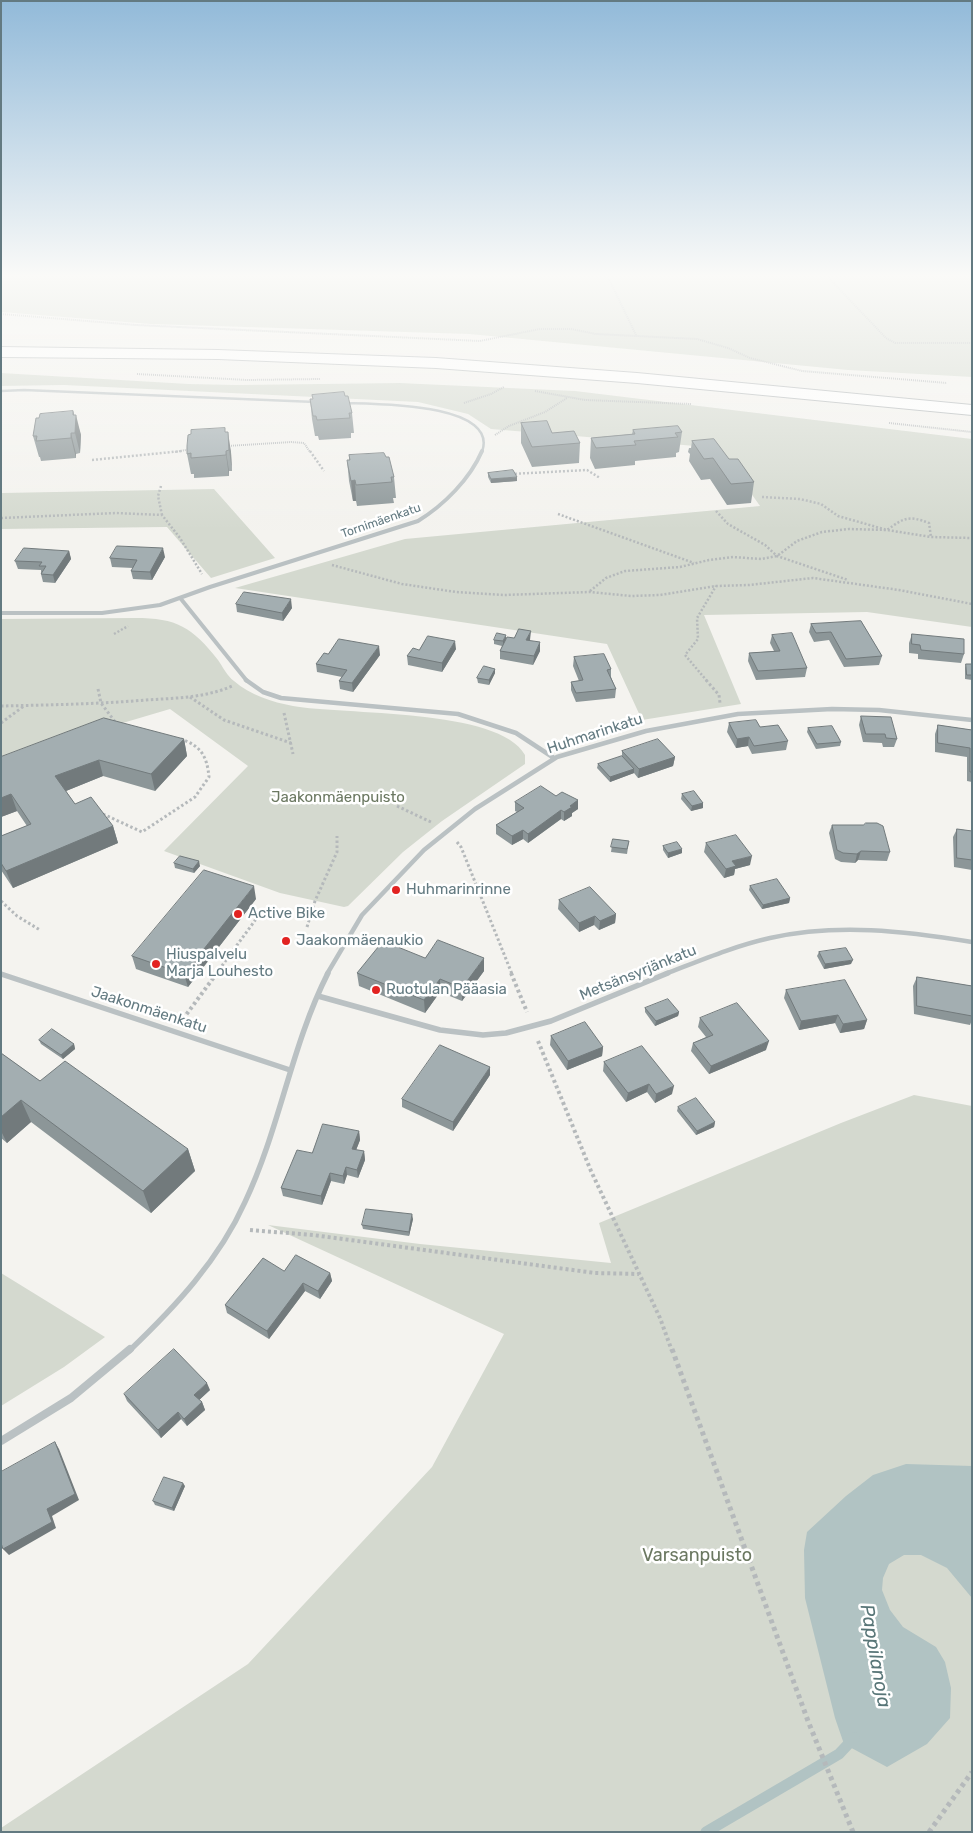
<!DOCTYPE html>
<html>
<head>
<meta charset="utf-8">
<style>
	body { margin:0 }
	#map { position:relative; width:973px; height:1833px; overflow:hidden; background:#f4f3ef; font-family:Rubik,sans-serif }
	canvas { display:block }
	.frame { position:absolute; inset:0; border:2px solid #637a81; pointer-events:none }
</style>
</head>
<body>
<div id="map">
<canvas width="973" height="1833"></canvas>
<div class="frame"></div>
</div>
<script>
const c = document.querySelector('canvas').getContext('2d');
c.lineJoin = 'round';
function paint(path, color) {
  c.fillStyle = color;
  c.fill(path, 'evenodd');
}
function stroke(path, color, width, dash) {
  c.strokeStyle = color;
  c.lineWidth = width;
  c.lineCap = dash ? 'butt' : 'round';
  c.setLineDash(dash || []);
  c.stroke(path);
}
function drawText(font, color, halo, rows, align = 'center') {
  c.font = font + ' Rubik,sans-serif';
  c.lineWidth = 5;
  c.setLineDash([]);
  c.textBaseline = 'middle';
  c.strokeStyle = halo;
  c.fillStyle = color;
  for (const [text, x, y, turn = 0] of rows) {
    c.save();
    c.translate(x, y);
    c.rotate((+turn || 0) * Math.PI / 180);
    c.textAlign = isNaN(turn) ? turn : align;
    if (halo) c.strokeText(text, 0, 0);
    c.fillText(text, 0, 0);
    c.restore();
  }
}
paint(new Path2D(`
	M1,273H972V377L848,370L469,334L150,324L1,312Z
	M1,373L189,384L237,385L400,383L575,391L972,439V627L867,612L704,615L741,704L642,720L607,644L235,588L405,539L760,506L719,448L491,429L468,414L418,402L64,385L1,386Z
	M214,489L275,558L211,578L167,527L1,529V493Z
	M135,618C177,618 192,627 218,660C223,667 227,676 234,681C250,695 272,702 293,706C342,715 500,708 525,755V764L442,821L403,852L348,906L344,907L280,893L164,851L248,766L170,709L1,759V619Z
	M914,1095L972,1106V1832H1V1828L248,1664L432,1467L504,1334L268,1225L420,1244L611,1263L599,1223L841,1123Z
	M1,1273L105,1337L64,1367L1,1406Z`), '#d4d9cf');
paint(new Path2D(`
	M906,1464L972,1466V1598L947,1568L921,1555H904L889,1564L883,1578L882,1590L890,1610L903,1627L936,1647L945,1662L951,1688L950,1718L927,1744L887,1767L844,1744L835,1718L805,1598L804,1550L807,1532L846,1496L873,1475Z`), '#b1c3c3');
stroke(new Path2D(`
	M706,1832L839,1754L854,1738`), '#b1c3c3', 11);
const trunk = new Path2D(`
	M1,347L218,350L436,358L637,373L972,405V415L637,383L436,368L218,359L1,357Z`);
stroke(trunk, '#b0b5b7', 2);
stroke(new Path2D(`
	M606,273L636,335
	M824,273L886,338L895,343H972
	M1,314L136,325L480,341L540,329H571L596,334L697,339L728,348L750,358L802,371L947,383
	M137,374L247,380L320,379
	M535,391L585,400L691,404
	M464,403L491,394L504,387
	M889,423L972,432
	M495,435L509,426L545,412L567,398
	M227,446L291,442L304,443L310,452
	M175,452L191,449`), '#b5b9bb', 2, [1, 1]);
stroke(new Path2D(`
	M310,451L324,471
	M92,460L182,451
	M511,474L587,470L600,478
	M161,486L158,496L162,515
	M762,497L800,499L821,504L838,516L887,530C904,518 908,515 929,523L931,537
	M716,511L728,524L765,545L777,556L848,580
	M558,514L694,563
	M1,518L116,513L162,515L180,538L202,574
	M332,565L402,584L456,592L504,595L590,592L631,596L660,595L716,586L749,585L813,578L899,590L972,604
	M590,591L606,578L625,571L680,567L709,560L733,557L761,559L777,556L797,541L822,532L849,529L887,530L931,537L972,538
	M114,634L128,626
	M707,681L685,655L698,639L697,618L716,586`), '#b5b9bb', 2.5, [2, 2]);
stroke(new Path2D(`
	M706,680L719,695L720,703
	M98,689L101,703L116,723
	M190,697L224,720L291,743
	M1,706C49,705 98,704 146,700C175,698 205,698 232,686
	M284,713L293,754
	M1,723L24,706
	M397,806L433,823
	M103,814L142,832L195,797L209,777C207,756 201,746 181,739
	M457,842L461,847L512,974
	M1,901L17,916L40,930
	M307,927L315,901L337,852V836
	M216,974L259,915`), '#b5b9bb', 3, [2.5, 2.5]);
stroke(new Path2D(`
	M511,973L527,1012
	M183,1019L217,973
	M538,1041L591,1171L660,1318L672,1351
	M250,1230L313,1235L595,1273L639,1274`), '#b5b9bb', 4, [3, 3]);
stroke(new Path2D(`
	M672,1349L808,1721L853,1832
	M929,1832L972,1772`), '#b5b9bb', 5, [4, 4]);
stroke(new Path2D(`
	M1,391L24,390L315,402
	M344,403C371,404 500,402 482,452`), '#bac1c3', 2.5);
stroke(new Path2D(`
	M181,599L247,681
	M1,613H102L160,605L210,587L418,521C444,505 470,479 482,451`), '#bac1c3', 4);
stroke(new Path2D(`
	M246,680L263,692L281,698L458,714L516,733L554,758
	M327,974L362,915L424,850L475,809L557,757L646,731L738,714L832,709L879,710L972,720
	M665,974C699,961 734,946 770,938C837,923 905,931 972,942`), '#bac1c3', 4.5);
stroke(new Path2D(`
	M1,974L290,1070
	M318,996L440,1030L483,1035L506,1033L551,1021L668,973
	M129,1351C175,1307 219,1260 245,1202C280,1128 291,1046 328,973`), '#bac1c3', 5.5);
stroke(new Path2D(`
	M1,1441L71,1398L130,1349`), '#bac1c3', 8);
paint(trunk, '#fff');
paint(new Path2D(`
	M312,395L345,396L352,413L354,433H351V438L319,440L318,436H315L312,419L310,399H313Z
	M73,411L81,435L80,453L76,454V458L41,461L40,457H39L33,436Z
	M521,423L580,443L579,463L532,467L521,443Z
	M633,430L682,432L679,452L676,453V457L635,461V465L595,469L590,458L591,438L632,434Z
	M226,432L231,452L232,471H229V476L194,478V474H191L187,454L191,434Z
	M692,441L729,459L754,482L751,503L727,505L710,479L701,480L689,461L690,454L688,452L689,448H691Z
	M349,455L386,457L394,477L396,498H393L394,503L357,506L356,501H353L349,481L347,460H349Z
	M488,473L517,481L491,483L488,477Z
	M69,551L71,559L55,583L43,582L41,574V570L18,569L15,561Z
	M165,557L152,580L133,579L131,571L133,568L112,567L110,558Z
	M236,604L292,608L283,621L237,612Z
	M861,621L882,656L879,665L844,667L829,640L814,642L809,632L811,624Z
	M912,634L964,654L961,663L918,659V654L909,653V643Z
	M772,635L807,668L805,677L756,680L748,661L749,653L774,651L770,643Z
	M506,639L530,641L540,651L533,665L500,659V651L502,646L494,644V640Z
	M456,649L442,672L408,665L407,656L419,650Z
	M328,654L380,655L353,692L340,689L339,681L342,677L317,672L316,664Z
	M574,657L611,669V677L616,689L615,698L576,702L571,690V682L579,681L573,666Z
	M966,664H972V680L965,679V668Z
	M495,669V673L489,685L478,683L477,678Z
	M861,716L897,739L894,747H883L882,743L863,742L859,725Z
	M729,723L760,727L788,741L786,750L752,754L748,746L736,748L727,732Z
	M938,725L972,730V782L967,781V757L935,752V734Z
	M808,728L841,742L840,746L816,749L807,732Z
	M184,739L187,756L155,791L103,776L66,791L75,804L113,826L118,843L13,888L1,870V836L27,826L17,811L1,817V757Z
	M622,751L675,757L673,766L638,778L634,773L610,782L597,768L598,764L622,756Z
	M682,794L703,803V808L691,811L681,799Z
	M556,796L578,800V809L572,813V816L564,821L561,819L528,843L523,839L512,845L496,834V825L517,812L515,811V802Z
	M832,825L890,852L887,861L858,860L855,863L841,862L835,859L829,833Z
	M957,829L972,831V870L954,867L953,837Z
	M613,839L629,841L627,854L611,852Z
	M706,843L750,865L735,869L734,875L724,878L704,852Z
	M663,846L682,853L668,858L663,850Z
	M174,863L200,866L194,873L175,868Z
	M750,886L790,898L789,903L762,909L749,890Z
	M256,899L188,987L136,969L132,956Z
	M559,900L616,914L615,923L599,930L594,925L579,932L558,909Z
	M819,952L851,964L824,969L817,956Z
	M425,958L484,971L462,1001L440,992L425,1013L359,986L357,973Z
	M917,977L972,986V1020L970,1025L914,1014L913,986Z
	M786,990L867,1020L864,1029L840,1033L835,1023L799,1030L784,998Z
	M645,1008L679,1012L678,1016L655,1026L645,1012Z
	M700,1018L766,1050L709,1074L691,1051L693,1043L706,1037L698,1027Z
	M551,1036L603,1047L602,1056L567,1070L550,1045Z
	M39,1040L74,1044L75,1049L63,1059L41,1044Z
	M1,1053L40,1081L188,1149L195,1171L151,1213L31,1122L7,1143L1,1138Z
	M604,1062L672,1094L655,1103L647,1092L626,1102L603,1071Z
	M490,1075L453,1131L402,1107V1099Z
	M678,1107L715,1122L714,1127L696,1135L677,1111Z
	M359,1131L360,1140L356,1150L364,1151L365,1160L358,1178L347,1175L344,1184L331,1181L322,1205L283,1196L281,1188L312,1153Z
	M413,1219L409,1236L363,1229L362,1225Z
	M284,1271L330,1273L332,1281L320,1299L305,1291L269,1339L227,1313L225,1305Z
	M210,1390L199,1400L202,1402L205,1410L187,1426L181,1419L161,1438L127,1401L124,1394Z
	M185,1486L174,1511L155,1505L153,1501Z`), '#8c9698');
paint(new Path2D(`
	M73,411L76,421V415L81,435L80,453L75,433L73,415Z
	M228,432L231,452L232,471L229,450Z
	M71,433L76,454V458L71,438Z
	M226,451L229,471V476L226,455Z
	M517,477V481L491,483V479Z
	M355,480L356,501H353L351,481Z
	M163,548L165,557L152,580L150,572Z
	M69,551L71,559L55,583L53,575Z
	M291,599L292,608L283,621L282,613Z
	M531,631L530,640L526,649V640Z
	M506,635V639L503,646V641Z
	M455,641L456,649L442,672V663Z
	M540,642V651L533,665L534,656Z
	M379,646L380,655L353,692L352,683Z
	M495,669V673L489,685V680Z
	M749,737L748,746L736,748L737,739Z
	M184,739L187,756L155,791L151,774Z
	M675,757L673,766L638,778L639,769Z
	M99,760L103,776L61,793L55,776Z
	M634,769V773L610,782V777Z
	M11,794L17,811L1,817V798Z
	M578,800V809L572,813V816L564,821V812L570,806Z
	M703,803V808L691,811L692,806Z
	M561,810V819L528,843V834Z
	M113,826L118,843L13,888L6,871Z
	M523,830V839L512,845V836Z
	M682,849V853L668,858V853Z
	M861,851L858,860L855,863L857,854Z
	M752,856L750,865L735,869L734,875L724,878L726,869L732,861Z
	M199,861L200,866L194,873L193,869Z
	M254,886L256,899L188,987L184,974Z
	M790,898L789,903L762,909L763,905Z
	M616,914L615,923L599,930L600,921Z
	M595,916L594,925L579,932V923Z
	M484,958V971L462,1001V988Z
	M853,960L851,964L824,969L825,964Z
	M440,979V992L425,1013L424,1000Z
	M679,1012L678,1016L655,1026L656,1021Z
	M838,1015L835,1023L799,1030L801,1021Z
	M867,1020L864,1029L840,1033L843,1024Z
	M769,1041L766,1050L709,1074L711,1066Z
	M74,1044L75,1049L63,1059L61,1055Z
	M603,1047L602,1056L567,1070L568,1061Z
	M490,1067V1075L453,1131V1122Z
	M649,1084L647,1092L626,1102L628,1093Z
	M674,1086L672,1094L655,1103L656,1094Z
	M21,1100L31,1122L7,1143L1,1131V1117Z
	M715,1122L714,1127L696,1135L697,1131Z
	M359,1131L360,1140L353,1158L352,1149Z
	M188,1149L195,1171L151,1213L143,1191Z
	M364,1151L365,1160L358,1178L357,1170Z
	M346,1167L347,1175L344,1184L343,1176Z
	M330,1173L331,1181L322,1205L321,1196Z
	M412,1214L413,1219L409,1236V1232Z
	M330,1273L332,1281L320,1299L318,1291Z
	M303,1283L305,1291L269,1339L267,1331Z
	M207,1383L210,1390L197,1402L194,1395Z
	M202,1402L205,1410L187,1426L184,1419Z
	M178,1412L181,1419L161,1438L158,1430Z
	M55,1442L59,1449L79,1500L52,1516L56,1528L9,1555L3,1549Z
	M183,1483L185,1486L174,1511L172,1508Z`), '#727a7c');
const building = new Path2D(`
	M344,392L345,396H348L352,413H349L350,418L317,420L316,416H313L310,399H313L312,395Z
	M73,411V415H76L75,433H71V438L36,441L37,436H33L36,418H39L40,414Z
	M547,421L552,433L574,431L580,443L532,447L521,423Z
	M678,426L682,432L675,433L678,437L634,441L636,445L596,448L591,438L635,434L633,430Z
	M225,428V432H228L229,450L226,451V455L191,458V453L187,454V446L188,435L191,434V430Z
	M714,439L729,459H738L754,482L731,484L713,458L704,459L692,441Z
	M384,453L386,457H389L394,477H391L392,482L356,485L355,480L351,481L348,466L347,460H350L349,455Z
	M513,470L517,477L491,479L488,473Z
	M117,546L163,548L150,572L131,571L137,560L110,558Z
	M24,548L69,551L53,575L41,574L46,566H39L42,562L15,561Z
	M244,592L291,599L282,613L236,604Z
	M861,621L882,656L846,659L831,632L816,633L811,624Z
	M519,629L531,631L526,640L540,642L534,656L500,651L507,637L514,638Z
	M497,633L506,635L503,641L494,640Z
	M792,633L807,668L758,671L749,653L780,651L772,635Z
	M912,634L964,639V654L921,650L920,645L912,644Z
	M428,636L455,641L442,663L407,656L413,648L419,650Z
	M339,639L379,646L352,683L339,681L347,670L316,664L324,653L328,654Z
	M604,654L611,669L607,670L616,689L576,693L571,682L583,680L574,657Z
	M966,664H972V675H967Z
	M484,666L495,669L489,680L477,678Z
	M861,716L891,717L897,739L886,738L885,734H866Z
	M104,718L184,739L151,774L99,760L55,776L75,804L91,797L113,826L6,871L1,863V836L31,824L11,794L1,798V757Z
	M756,720L760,727L778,725L788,741L754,746L749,737L737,739L729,723Z
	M938,725L972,730V772H970V748L938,743Z
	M832,726L841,742L817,744L808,728Z
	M658,739L675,757L639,769L622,751Z
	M622,756L634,769L610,777L598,764Z
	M541,786L556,796L562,792L578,800L570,806L572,807L564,812L561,810L528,834L523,830L512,836L496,825L524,808L515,802Z
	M694,791L703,803L692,806L682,794Z
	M866,823H877L883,826L890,852L861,851L857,854L843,853L837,850L832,825H863Z
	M957,829L972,831V860L957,858Z
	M736,835L752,856L732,861L736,866L726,869L706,843Z
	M613,839L629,841L627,849L611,847Z
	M677,842L682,849L668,853L663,846Z
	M180,856L199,861L193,869L174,863Z
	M204,870L254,886L184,974L132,956Z
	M777,879L790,898L763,905L750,886Z
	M590,887L616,914L600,921L595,916L579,923L559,900Z
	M438,940L484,958L462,988L440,979L424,1000L357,973L383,941L425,958Z
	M846,948L853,960L825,964L819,952Z
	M917,977L972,986V1016L917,1006Z
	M845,980L867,1020L843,1024L838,1015L801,1021L786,990Z
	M668,999L679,1012L656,1021L645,1008Z
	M737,1003L769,1041L711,1066L693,1043L713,1035L700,1018Z
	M585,1022L603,1047L568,1061L551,1036Z
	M52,1029L74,1044L61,1055L39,1040Z
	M440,1045L490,1067L453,1122L402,1099Z
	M642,1046L674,1086L656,1094L649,1084L628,1093L604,1062Z
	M1,1053L40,1081L65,1061L188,1149L143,1191L21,1100L1,1117Z
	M696,1098L715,1122L697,1131L678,1107Z
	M323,1124L359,1131L352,1149L364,1151L357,1170L346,1167L343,1176L330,1173L321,1196L281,1188L297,1150L312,1153Z
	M366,1209L412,1214L409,1232L362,1225Z
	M296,1255L330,1273L318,1291L303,1283L267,1331L225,1305L263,1258L284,1271Z
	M174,1349L207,1383L194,1395L202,1402L184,1419L178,1412L158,1430L124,1394Z
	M55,1442L75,1494L47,1509L52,1522L3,1549L1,1543V1472Z
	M164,1477L183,1483L172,1508L153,1501Z`);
paint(building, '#a3aeb1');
stroke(building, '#727a7c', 1);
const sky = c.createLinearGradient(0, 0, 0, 530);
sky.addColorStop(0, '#92bad9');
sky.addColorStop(0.52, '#fafaf8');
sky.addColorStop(1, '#fafaf800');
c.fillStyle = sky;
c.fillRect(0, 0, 973, 530);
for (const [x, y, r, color] of [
	[396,890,5,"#e22321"],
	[238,914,5,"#e22321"],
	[286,941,5,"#e22321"],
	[156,964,5,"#e22321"],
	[376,990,5,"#e22321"]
]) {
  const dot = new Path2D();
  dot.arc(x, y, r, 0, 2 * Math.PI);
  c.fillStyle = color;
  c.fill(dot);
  stroke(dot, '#fff', 2);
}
drawText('12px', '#637a81', '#fff', [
	["Tornimäenkatu",381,521,-19]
]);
drawText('15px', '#637a81', '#fff', [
	["Huhmarinkatu",595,734,-18],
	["Metsänsyrjänkatu",638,973,-22],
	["Jaakonmäenkatu",149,1010,18]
]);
drawText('15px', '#6b7861', '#fff', [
	["Jaakonmäenpuisto",338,798]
]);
drawText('15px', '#637a81', '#fff', [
	["Huhmarinrinne",406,890],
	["Active Bike",248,914],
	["Jaakonmäenaukio",296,941],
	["Hiuspalvelu",166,955],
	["Marja Louhesto",166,972],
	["Ruotulan Pääasia",386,990]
], 'left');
drawText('18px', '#6b7861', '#fff', [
	["Varsanpuisto",697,1556]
]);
drawText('italic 19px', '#597678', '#fff', [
	["Pappilanoja",875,1656,80]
]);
</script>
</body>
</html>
